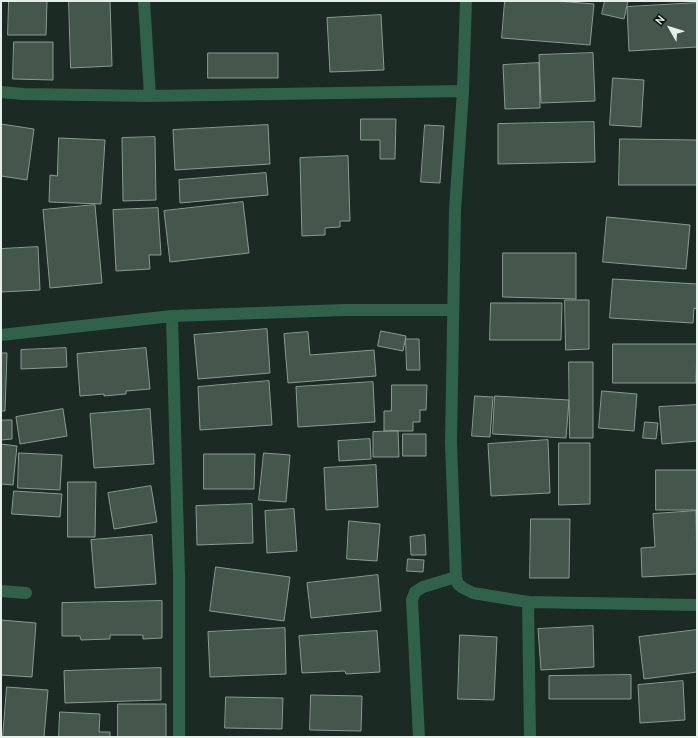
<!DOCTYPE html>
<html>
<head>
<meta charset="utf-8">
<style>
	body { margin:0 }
	#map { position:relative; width:698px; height:738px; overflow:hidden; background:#1b2a22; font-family:Overpass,sans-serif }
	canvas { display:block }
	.frame { position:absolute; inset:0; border:2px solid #e5efe9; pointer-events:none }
	.north { position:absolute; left:650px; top:8px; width:40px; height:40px; -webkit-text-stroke:3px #0a110e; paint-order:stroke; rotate:309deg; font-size:11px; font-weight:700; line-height:16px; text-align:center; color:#e5efe9 }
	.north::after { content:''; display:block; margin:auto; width:14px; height:18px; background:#e5efe9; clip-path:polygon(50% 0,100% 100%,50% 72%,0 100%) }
</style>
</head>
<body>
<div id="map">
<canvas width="698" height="738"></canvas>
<div class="frame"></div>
<div class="north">N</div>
</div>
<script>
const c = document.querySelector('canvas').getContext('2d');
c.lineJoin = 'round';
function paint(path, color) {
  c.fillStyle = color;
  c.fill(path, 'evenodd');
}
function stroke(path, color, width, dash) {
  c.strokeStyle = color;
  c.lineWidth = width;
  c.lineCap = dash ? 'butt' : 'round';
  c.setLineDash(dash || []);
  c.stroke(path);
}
const building = new Path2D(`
	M9,1H47L46,35H8Z
	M69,1H110L112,66L71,68Z
	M505,1H557L594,4L590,45L502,38Z
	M605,1H628L624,19L602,14Z
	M697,3V47L629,51L627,7Z
	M381,15L384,70L330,72L327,18Z
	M14,42H53V80L13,79Z
	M208,53H278V78H208Z
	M593,53L595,101L541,103L539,55Z
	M539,63L540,108L505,109L503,65Z
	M613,78L644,80L641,127L610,125Z
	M361,119H396L395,159H380V140H361Z
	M594,122L595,162L498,164V124Z
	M1,124L34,129L27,180L1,176Z
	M268,125L270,164L175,170L173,130Z
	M425,125L444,126L440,183L421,182Z
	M155,137L156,200L123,201L122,138Z
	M59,138L105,140L101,204L49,202L50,175L57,176Z
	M620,139L697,140V185H619Z
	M348,156L350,221H340V227L325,228V235L302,236L300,158Z
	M266,173L268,195L180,203L179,180Z
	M243,202L249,253L170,262L164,211Z
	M95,205L102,283L50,288L43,210Z
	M158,208L161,255H149L150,269L116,271L113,210Z
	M607,217L690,225L686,269L603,262Z
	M38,247L40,290L1,292V249Z
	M503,253H576V299L503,297Z
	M613,279L697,284V309L694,308L693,323L610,318Z
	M565,300H589V349L566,350Z
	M491,303H562L561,340H490Z
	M267,329L270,373L198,379L194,335Z
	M381,331L406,336L403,351L378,346Z
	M308,332L310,355L374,350L376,376L288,383L284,334Z
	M406,339H419L420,370H407Z
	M613,344H697L696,383H613Z
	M66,348L67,367L21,369V350Z
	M146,348L150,389L126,391V394L104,396V394L80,396L77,354Z
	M1,353H7L5,411H1Z
	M569,362H593V438H570Z
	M269,381L272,425L200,430L198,387Z
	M373,382L375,422L298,427L296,387Z
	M392,385H427L426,410H420V422H413V431H384V411H391Z
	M602,391L637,394L634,431L599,428Z
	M475,396L493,397L490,437L472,436Z
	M495,396L569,400L566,438L493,434Z
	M697,405V441L662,444L659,407Z
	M63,409L67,436L20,444L16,417Z
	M150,409L154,464L94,468L90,414Z
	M1,420H12V439L1,440Z
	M645,422L658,423L656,439L643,438Z
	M398,431L399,457H373V432Z
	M403,434H426V456H403Z
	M370,439L371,459L339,461L338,441Z
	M548,440L550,493L491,496L488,444Z
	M559,443H590V504L559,505Z
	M1,444L17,446L13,485L1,484Z
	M19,453L62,455L60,490L18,488Z
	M264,453L290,455L286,502L259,500Z
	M204,454H255L254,489H204Z
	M376,465L378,507L326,510L324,468Z
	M656,470H697V510H656Z
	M68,482H96L95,537H68Z
	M151,486L157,522L114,529L108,493Z
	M14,491L62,494L60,517L12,514Z
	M252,504L253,543L197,545L196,506Z
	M294,509L297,551L267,553L265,511Z
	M696,511L697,574L642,577L641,548L655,547L653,514Z
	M531,519H570L569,578H530Z
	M349,521L380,524L377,561L347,559Z
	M152,535L156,584L95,588L91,540Z
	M425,535L426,555H411L410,537Z
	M408,559L424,560L423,572L407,571Z
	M216,567L290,577L284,621L210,611Z
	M378,575L381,611L311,618L307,583Z
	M162,601V638L143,639V635H110V639L81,640L80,636H62V603Z
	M1,620L36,623L32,677L1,675Z
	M593,626L594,667L541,670L538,629Z
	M285,628L286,674L210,677L208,632Z
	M697,630V672L644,679L639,637Z
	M377,631L380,672L346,674L345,671L302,673L299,636Z
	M460,635L497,637L494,700L458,699Z
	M161,668V700L65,703L64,671Z
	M631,675V699H549V676Z
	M683,681L685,720L640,723L638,685Z
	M7,687L48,690L44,737H3Z
	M311,695L362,696L361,731L310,730Z
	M226,697L283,698L282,729L225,728Z
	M118,704H166V737H118Z
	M60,712L100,714L99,732H110V737H59Z`);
paint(building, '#45564d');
stroke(building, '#899c92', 1);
stroke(new Path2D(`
	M144,1L150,96
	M466,1L463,91L455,210L451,443L456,577L458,584L463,588L473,593L528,602L697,605
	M1,92L23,94L150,96L463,91
	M172,316L179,576V737
	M1,335L172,316L345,310H453
	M1,591L26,593
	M528,602L530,737
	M419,737L412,600L415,592L423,587L456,577`), '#30624b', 12);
</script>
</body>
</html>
